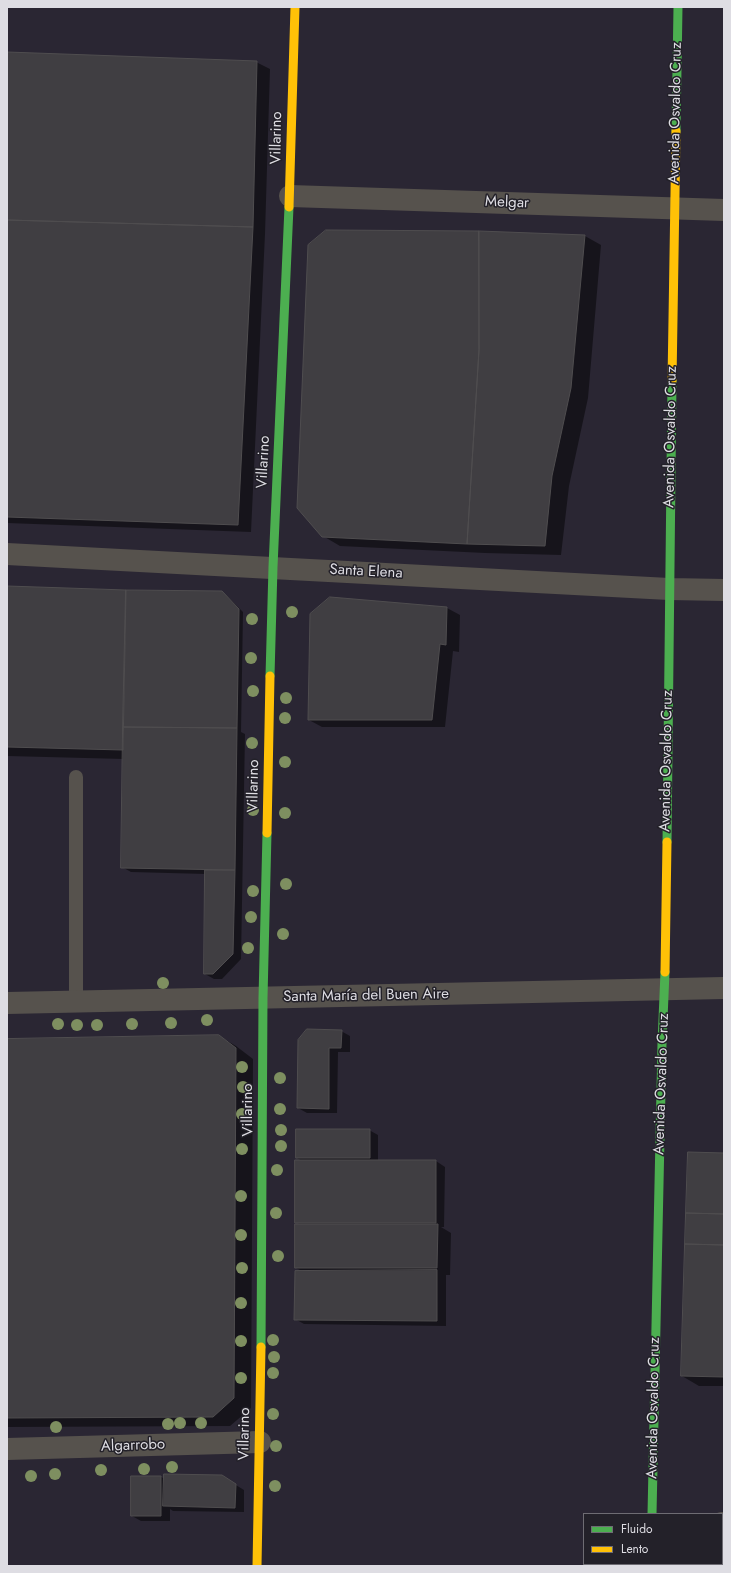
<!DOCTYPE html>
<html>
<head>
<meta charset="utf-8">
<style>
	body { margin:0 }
	#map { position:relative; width:731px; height:1573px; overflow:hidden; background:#242327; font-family:Jost,sans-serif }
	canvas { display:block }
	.frame { position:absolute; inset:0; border:8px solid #dedde3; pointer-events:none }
	.legend { position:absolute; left:583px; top:1513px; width:140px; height:52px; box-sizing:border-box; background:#232129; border:1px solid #6e6c73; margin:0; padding:5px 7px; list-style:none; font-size:12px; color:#dedde3 }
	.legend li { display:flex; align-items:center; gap:8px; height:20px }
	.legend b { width:20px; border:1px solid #6e6c73 }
</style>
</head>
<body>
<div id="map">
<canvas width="731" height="1573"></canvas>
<div class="frame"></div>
<ul class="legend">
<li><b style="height:5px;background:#4caf50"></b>Fluido</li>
<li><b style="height:5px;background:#ffc107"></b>Lento</li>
</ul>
</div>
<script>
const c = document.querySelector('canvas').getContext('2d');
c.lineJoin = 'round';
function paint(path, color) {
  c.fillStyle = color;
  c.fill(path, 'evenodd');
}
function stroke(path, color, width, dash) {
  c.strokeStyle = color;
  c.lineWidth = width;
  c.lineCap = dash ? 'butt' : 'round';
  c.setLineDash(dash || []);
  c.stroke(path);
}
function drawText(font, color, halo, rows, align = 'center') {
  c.font = font + ' Jost,sans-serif';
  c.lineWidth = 3;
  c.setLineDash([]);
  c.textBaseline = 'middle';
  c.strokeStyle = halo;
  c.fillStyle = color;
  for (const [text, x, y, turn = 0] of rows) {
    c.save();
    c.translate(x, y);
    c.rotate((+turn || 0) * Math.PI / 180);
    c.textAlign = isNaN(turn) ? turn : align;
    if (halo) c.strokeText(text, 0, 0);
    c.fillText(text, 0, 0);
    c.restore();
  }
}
paint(new Path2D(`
	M7,7H724V1566H7ZM584,1514H722V1564H584Z`), '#2a2633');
paint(new Path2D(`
	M7,53L256,62L270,69L265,234L251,532L7,523Z
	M585,236L601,245L588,398L569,486L561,555L485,553L340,546L323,536Z
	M7,587L222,592L226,595L243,612L241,732L245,734L241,959L222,979H214L205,974L206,874L131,872L122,867L124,759L7,756Z
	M447,608L460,615L459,652L453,651L445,727H322L309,720Z
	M341,1031L350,1036V1052H338L337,1113H307L298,1108L299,1040Z
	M219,1036L236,1046L253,1059L251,1408L230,1426L7,1427V1040Z
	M369,1130L378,1135V1161H436L445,1167L444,1227H441L451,1233L450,1275H446V1326L304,1324L295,1319L304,1272L296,1268L301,1225L296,1222L302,1161L297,1158Z
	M724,1154V1386H699L682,1376Z
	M221,1476L244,1490V1512L173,1511L170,1509V1521H141L132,1516L161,1477L165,1479Z`), '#0007');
const building = new Path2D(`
	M7,52L257,61L253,227L7,220Z
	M7,220L253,227L238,525L7,517Z
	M326,230L479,231V350L467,544L322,537L297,508L308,245Z
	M479,231L585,235L571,388L552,476L545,546L467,544L479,350Z
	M7,586L126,590L123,750L7,747Z
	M126,590L222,591L239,609L237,728L123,727Z
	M330,597L447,607L446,645L440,644L432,720H308L310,614Z
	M123,727L237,728L235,870L121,868Z
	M205,870H235L233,954L213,974H204Z
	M307,1029L342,1030L341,1048H329V1109L297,1108L298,1040Z
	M219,1035L236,1048L234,1398L213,1417L7,1418V1039Z
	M296,1129H370V1158H296Z
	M688,1152L724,1153V1214L686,1213Z
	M295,1160H436V1223H295Z
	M686,1213L724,1214V1245L685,1244Z
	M295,1224H438L437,1268H295Z
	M685,1244L724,1245V1377L681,1376Z
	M437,1270V1321L294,1320L295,1271Z
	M164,1474L222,1475L236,1484L235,1508L163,1506Z
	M131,1476H161V1516H131Z`);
paint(building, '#403e42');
stroke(building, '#4f4d4f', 1);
stroke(new Path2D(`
	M76,1001V777`), '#56524d', 14);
stroke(new Path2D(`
	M290,196L724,210
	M7,554L669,589L724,590
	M7,1003L724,988
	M7,1449L260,1442
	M722,1523H724
	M651,1566V1564`), '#56524d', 22);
stroke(new Path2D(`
	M676,131L678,7
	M270,676L273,567L289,207
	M667,842L672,381
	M261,1347L263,998L267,833
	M652,1514L662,1043L665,972`), '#4caf50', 9);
stroke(new Path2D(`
	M289,207L295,7
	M672,381L676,131
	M267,833L270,676
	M665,972L667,842
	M257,1566L261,1347`), '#ffc107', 9);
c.fillStyle = '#7e8f60';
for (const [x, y] of [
	[292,612],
	[252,619],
	[251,658],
	[253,691],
	[286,698],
	[285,718],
	[252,743],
	[285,762],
	[253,810],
	[285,813],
	[286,884],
	[253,891],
	[251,917],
	[283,934],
	[248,948],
	[163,983],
	[207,1020],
	[171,1023],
	[58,1024],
	[132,1024],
	[77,1025],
	[97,1025],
	[242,1067],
	[280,1078],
	[243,1087],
	[280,1109],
	[242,1114],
	[281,1130],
	[281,1146],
	[242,1149],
	[277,1170],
	[241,1196],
	[276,1213],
	[241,1235],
	[278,1256],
	[242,1268],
	[241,1303],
	[273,1340],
	[241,1341],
	[274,1357],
	[273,1373],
	[241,1378],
	[273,1414],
	[180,1423],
	[201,1423],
	[168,1424],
	[56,1427],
	[276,1446],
	[172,1467],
	[144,1469],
	[101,1470],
	[55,1474],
	[31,1476],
	[275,1486]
]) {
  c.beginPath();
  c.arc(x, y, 6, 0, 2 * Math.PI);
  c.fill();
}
drawText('15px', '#dedde3', '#232129', [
	["Avenida Osvaldo Cruz",676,113,-89],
	["Villarino",277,138,-89],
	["Melgar",507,203,2],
	["Avenida Osvaldo Cruz",671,437,-89],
	["Villarino",264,462,-87],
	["Santa Elena",366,572,3],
	["Avenida Osvaldo Cruz",667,761,-89],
	["Villarino",254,786,-89],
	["Santa María del Buen Aire",366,996,-1],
	["Avenida Osvaldo Cruz",662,1084,-88],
	["Villarino",248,1110,-90],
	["Avenida Osvaldo Cruz",654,1408,-89],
	["Villarino",245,1434,-89],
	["Algarrobo",133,1446,-2]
]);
</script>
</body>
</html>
